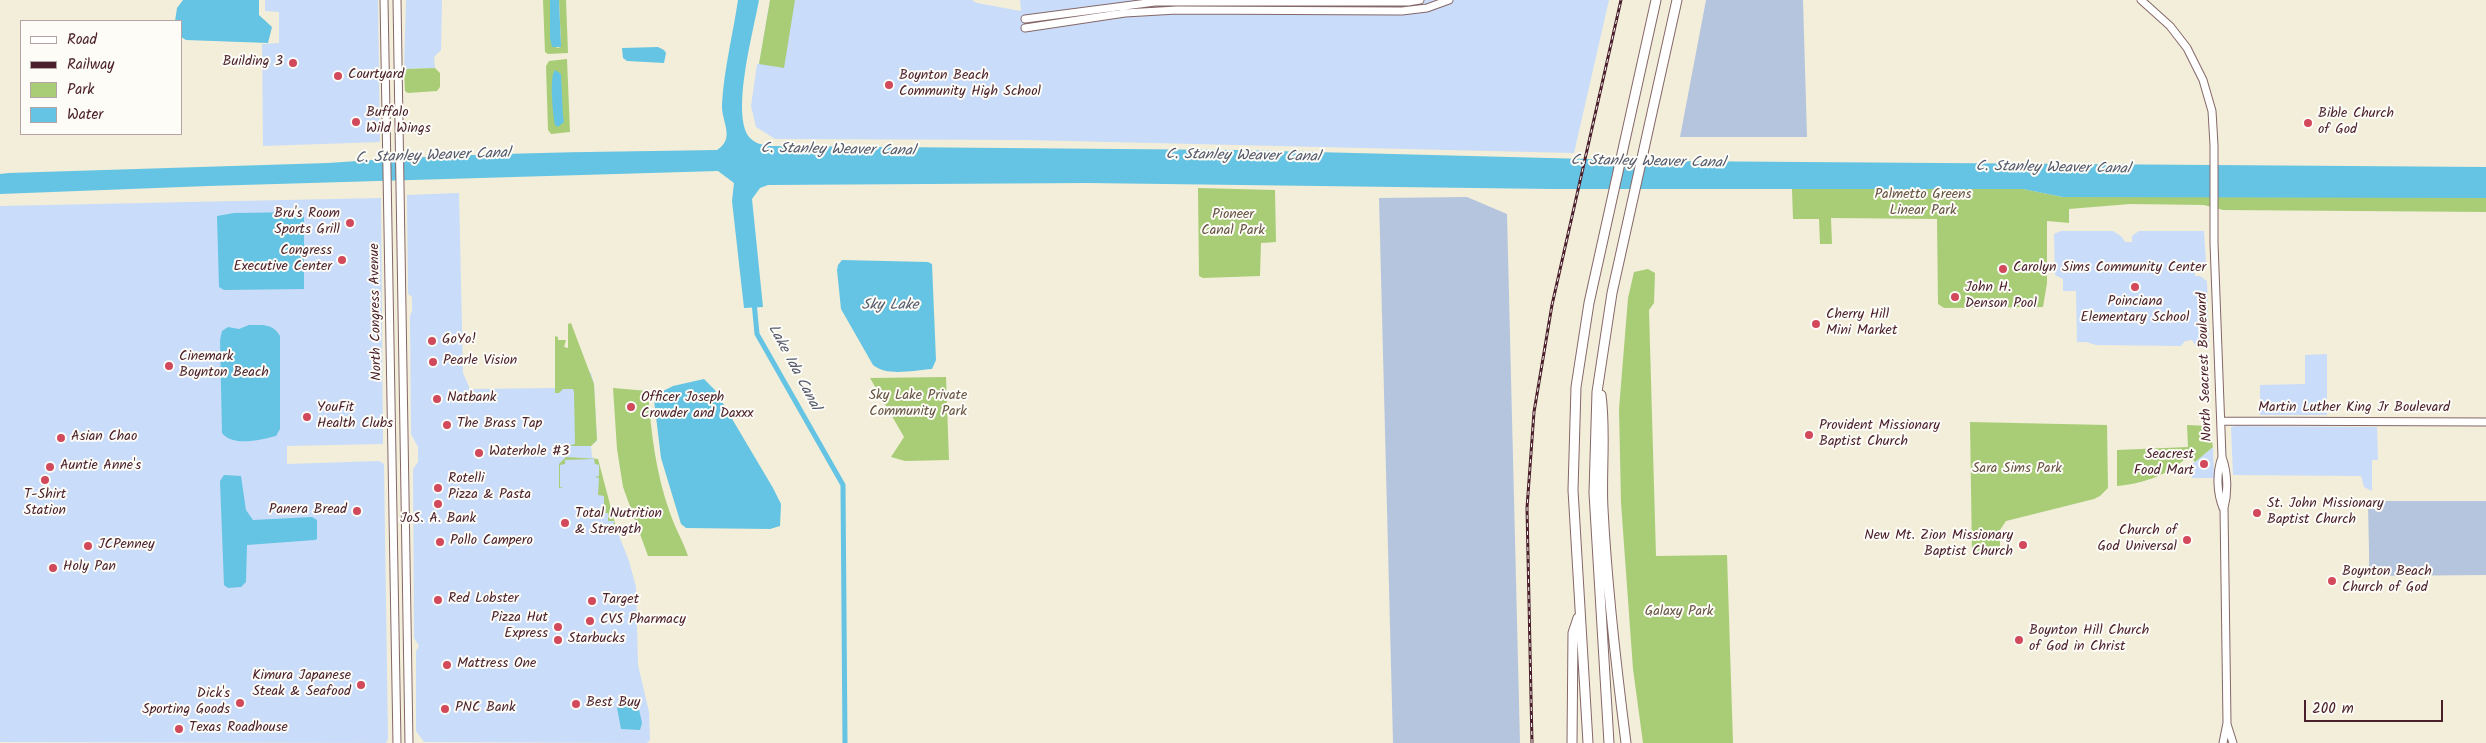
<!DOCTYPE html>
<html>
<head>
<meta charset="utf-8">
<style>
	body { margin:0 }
	#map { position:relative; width:2486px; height:743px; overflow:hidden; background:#f2eed9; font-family:Kalam,sans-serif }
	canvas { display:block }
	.legend { position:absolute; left:20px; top:20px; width:162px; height:115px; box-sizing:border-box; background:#fdfcf7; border:1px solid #b5a4a5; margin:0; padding:6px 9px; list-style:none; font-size:15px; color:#4a1f2b }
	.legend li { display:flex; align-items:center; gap:10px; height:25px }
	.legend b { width:25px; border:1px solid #b5a4a5 }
	.scale { position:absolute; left:2304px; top:700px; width:139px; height:22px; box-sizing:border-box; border:2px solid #4a1f2b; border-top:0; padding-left:6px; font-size:15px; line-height:18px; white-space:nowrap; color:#4a1f2b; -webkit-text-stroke:4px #fdfcf7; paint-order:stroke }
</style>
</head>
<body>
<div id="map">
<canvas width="2486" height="743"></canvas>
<ul class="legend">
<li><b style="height:6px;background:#fff"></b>Road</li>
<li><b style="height:6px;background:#4a1f2b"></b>Railway</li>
<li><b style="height:14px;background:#a9cd77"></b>Park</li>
<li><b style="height:14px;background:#65c4e3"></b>Water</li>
</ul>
<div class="scale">200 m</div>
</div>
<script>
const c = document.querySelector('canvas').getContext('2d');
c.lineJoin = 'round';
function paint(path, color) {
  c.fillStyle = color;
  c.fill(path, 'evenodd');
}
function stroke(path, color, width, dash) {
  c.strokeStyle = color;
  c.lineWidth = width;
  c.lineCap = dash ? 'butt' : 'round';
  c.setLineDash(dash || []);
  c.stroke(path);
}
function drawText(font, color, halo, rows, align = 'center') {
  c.font = font + ' Kalam,sans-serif';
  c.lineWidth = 4;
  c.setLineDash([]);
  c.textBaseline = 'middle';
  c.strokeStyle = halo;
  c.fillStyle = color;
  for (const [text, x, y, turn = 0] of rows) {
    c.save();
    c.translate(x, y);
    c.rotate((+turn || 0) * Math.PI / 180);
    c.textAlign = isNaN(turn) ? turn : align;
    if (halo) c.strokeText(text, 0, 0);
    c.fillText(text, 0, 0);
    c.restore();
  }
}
paint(new Path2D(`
	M265,0H378L380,142L263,146L262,44L279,43V12L265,11Z
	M406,0H442L441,50L434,57L435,68L404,69Z
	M770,0H972L977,3L1021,11L1020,0H1609L1574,153L1025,140L775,139L756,127L751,106L757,64H759Z
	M459,193L463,373L470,389L556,388L555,351L591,373L594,384L597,441L591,446L592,457L598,460L607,499L616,528L629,561L636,587L638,665L649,712L650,740L647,743L424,742L416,731V651L419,646L414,638L413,469L418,462V447L411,434L410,316L412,311V297L408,294L407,195Z
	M381,198L383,444L287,446V464L379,461L384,464L388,739L386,743L0,742V206Z
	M2061,231H2113L2122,237L2125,242H2132V236L2139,231H2204L2206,264L2195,266V276H2200L2207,281L2209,345L2196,346L2192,340L2185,341L2181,346L2096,345L2086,342H2077L2076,291H2063V279L2055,275L2054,234Z
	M2327,354V415H2260V385L2305,384V355Z
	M2235,426L2377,427L2378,460H2372V491L2364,487L2361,476L2233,475L2231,427Z
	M2213,447L2214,478H2192V464Z`), '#c9dcf9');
paint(new Path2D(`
	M1706,0H1803L1807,137H1680Z
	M1467,197L1507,214L1520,743H1393L1379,198Z
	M2373,501H2486V575L2375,576L2369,570V550L2368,506Z`), '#b6c5de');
paint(new Path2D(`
	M543,0H550V38L557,48L561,47V44L559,0H566L568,53L548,54L545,52Z
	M770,0H795L784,68L759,64Z
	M567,59L570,132L551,134L548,130L546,66L549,61Z
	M435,68L440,73V87L437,91L408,93L405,91L404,69Z
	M1198,188L1275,190L1276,242L1261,243L1260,276L1203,278L1199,276Z
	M1792,189H2023L2063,197L2481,196L2486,198V212L2223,210L2204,205L2130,204L2069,209V223L2047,221V283L2043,307L1944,308L1938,304L1937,219L1831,218L1832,244H1820L1819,219H1793Z
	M1648,269L1655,273L1654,303L1649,310L1656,556L1727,555L1733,743H1643L1633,669L1621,503L1619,409L1628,298L1634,272Z
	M571,323L594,384L597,440L591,446H568L575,444L574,392L573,389H563L559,393H555V336L558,337V340H566L564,347L568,348V324Z
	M946,377L949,460L905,461L891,457L904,437L870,378Z
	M613,388L648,391C651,433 656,474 670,513C675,528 683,541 688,556H648L623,487L617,449Z
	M1970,422L2107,425L2108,488L2100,496L2094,499L2006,521L2000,530V555H1972Z
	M2187,425L2209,426L2213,447L2195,462L2189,455C2171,474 2143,484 2117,486V450L2188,447Z
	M566,457L598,459L616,527L613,531L614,521H608V513H604V496L598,495L599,478L595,477L599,476V465L595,464L594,459L565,460V464L560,465V487L563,488H559V464Z`), '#a9cd77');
paint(new Path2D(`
	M183,0H259V15L272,27L268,43L186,40L181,37V21H175L177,8Z
	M550,0H559L561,44V47H552L550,38Z
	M738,0H759C754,29 730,116 750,138C756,144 763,145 771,146L1237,150L1666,161L2486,167V198L2063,197L2023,189H1552L1087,183L768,185L760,188L752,199L763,307L744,308L732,201L734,183L718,171L208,186L0,194V174L9,173L328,163C457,153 588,152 717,150C736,138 721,122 722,104C724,69 733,34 738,0Z
	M658,47L664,50L666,53L664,63L627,61L623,58L622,48Z
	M555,70L561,74L563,116L564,122L558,127L555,125C553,115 549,77 555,70Z
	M304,212V289L224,290L219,287L217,216L234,213Z
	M842,260L928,262L932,264L936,360L932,369C914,370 887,377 873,365L841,309L837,270L838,265Z
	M249,325C262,325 273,323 280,336V429L276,436C260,440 233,447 222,433L220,340L222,331L228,327L239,329Z
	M704,379L715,390L773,488L781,504L780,526L770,529L686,528L681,524L661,458L654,400L655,395L673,386Z
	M224,475L241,476L246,510L253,520L312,517L317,520V539L315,540L247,545L246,582L241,587L228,588L224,585L220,481Z
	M620,702L638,705L642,723L640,730L621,729L617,708Z`), '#65c4e3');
stroke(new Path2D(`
	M754,302L757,334L843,485L845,743`), '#65c4e3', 5);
const secondary = new Path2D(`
	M384,0L397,743
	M397,0L409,743
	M2141,0L2170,26L2187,48L2203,80L2212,111L2214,145V243L2222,457C2228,473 2228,493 2224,508L2227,723L2223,743
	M1025,19L1155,2H1408L1420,0
	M1025,28L1125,13L1177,10L1402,11L1427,8L1449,0
	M2221,421L2486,422
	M2222,457C2216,473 2217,493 2223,508
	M2227,724L2233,743`);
const highway = new Path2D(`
	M1601,395C1606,432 1601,471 1603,509C1607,587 1616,665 1626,743
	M1572,743L1573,633L1578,618
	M1588,743L1573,490L1576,387L1589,303L1656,0
	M1609,743L1594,493L1597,392L1612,293L1677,0`);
stroke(secondary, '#856768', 9);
stroke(highway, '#856768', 11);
stroke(secondary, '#fff', 7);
stroke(highway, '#fff', 9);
const rail = new Path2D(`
	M1532,743L1527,508L1534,412L1552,305L1621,0`);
stroke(rail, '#4a1f2b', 3);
stroke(rail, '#fdfcf7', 1, [4]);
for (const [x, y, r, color] of [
	[293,63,5,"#d1495b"],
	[338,76,5,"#d1495b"],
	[889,85,5,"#d1495b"],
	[356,122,5,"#d1495b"],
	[2308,123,5,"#d1495b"],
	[350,223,5,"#d1495b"],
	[342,260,5,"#d1495b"],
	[2003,269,5,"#d1495b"],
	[2135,287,5,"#d1495b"],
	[1955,297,5,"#d1495b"],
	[1816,324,5,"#d1495b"],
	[432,341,5,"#d1495b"],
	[433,362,5,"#d1495b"],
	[169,366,5,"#d1495b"],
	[437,399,5,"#d1495b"],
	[631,407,5,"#d1495b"],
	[307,417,5,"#d1495b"],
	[447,425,5,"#d1495b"],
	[1809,435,5,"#d1495b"],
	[61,438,5,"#d1495b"],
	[479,453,5,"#d1495b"],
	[2204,464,5,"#d1495b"],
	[50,467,5,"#d1495b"],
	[45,480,5,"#d1495b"],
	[438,488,5,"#d1495b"],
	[438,504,5,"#d1495b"],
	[357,511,5,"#d1495b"],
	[2257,513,5,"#d1495b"],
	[565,523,5,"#d1495b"],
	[2187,540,5,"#d1495b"],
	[440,542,5,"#d1495b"],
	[2023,545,5,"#d1495b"],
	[88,546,5,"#d1495b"],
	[53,568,5,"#d1495b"],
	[2332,581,5,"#d1495b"],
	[438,600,5,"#d1495b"],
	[592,601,5,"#d1495b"],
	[590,621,5,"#d1495b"],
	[558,627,5,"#d1495b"],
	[558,640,5,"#d1495b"],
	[2019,640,5,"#d1495b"],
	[447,665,5,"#d1495b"],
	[361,685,5,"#d1495b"],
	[240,703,5,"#d1495b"],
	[576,704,5,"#d1495b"],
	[445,709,5,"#d1495b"],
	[179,729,5,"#d1495b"]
]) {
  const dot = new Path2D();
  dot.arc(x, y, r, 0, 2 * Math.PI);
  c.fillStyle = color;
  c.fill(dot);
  stroke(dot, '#fdfcf7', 2);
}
drawText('14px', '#4a1f2b', '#fdfcf7', [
	["Building 3",283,63,"right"],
	["Courtyard",348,76],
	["Boynton Beach",899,77],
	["Community High School",899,93],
	["Buffalo",366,114],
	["Wild Wings",366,130],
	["Bible Church",2318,115],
	["of God",2318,131],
	["Bru's Room",340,215,"right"],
	["Sports Grill",340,231,"right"],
	["Congress",332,252,"right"],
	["Executive Center",332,268,"right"],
	["Carolyn Sims Community Center",2013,269],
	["John H.",1965,289],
	["Denson Pool",1965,305],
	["Poinciana",2135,303,"center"],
	["Elementary School",2135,319,"center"],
	["Cherry Hill",1826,316],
	["Mini Market",1826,332],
	["GoYo!",442,341],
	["Cinemark",179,358],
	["Boynton Beach",179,374],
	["Pearle Vision",443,362],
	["Natbank",447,399],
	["Officer Joseph",641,399],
	["Crowder and Daxxx",641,415],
	["YouFit",317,409],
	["Health Clubs",317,425],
	["The Brass Tap",457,425],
	["Provident Missionary",1819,427],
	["Baptist Church",1819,443],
	["Asian Chao",71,438],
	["Waterhole #3",489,453],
	["Seacrest",2194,456,"right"],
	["Food Mart",2194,472,"right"],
	["Auntie Anne's",60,467],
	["Rotelli",448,480],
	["Pizza & Pasta",448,496],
	["T-Shirt",45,496,"center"],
	["Station",45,512,"center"],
	["St. John Missionary",2267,505],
	["Baptist Church",2267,521],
	["Panera Bread",347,511,"right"],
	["Total Nutrition",575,515],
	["& Strength",575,531],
	["JoS. A. Bank",438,520,"center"],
	["Church of",2177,532,"right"],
	["God Universal",2177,548,"right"],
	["New Mt. Zion Missionary",2013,537,"right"],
	["Baptist Church",2013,553,"right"],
	["Pollo Campero",450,542],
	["JCPenney",98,546],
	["Holy Pan",63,568],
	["Boynton Beach",2342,573],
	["Church of God",2342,589],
	["Red Lobster",448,600],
	["Target",602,601],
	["Pizza Hut",548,619,"right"],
	["Express",548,635,"right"],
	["CVS Pharmacy",600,621],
	["Boynton Hill Church",2029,632],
	["of God in Christ",2029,648],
	["Starbucks",568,640],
	["Mattress One",457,665],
	["Kimura Japanese",351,677,"right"],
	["Steak & Seafood",351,693,"right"],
	["Dick's",230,695,"right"],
	["Sporting Goods",230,711,"right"],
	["Best Buy",586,704],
	["PNC Bank",455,709],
	["Texas Roadhouse",189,729]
], 'left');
drawText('14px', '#665342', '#fdfcf7', [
	["Palmetto Greens",1923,196],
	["Linear Park",1923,212],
	["Pioneer",1233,216],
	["Canal Park",1233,232],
	["Sky Lake Private",918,397],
	["Community Park",918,413],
	["Sara Sims Park",2017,470],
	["Galaxy Park",1679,613]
]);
drawText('14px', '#4a1f2b', '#fdfcf7', [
	["North Congress Avenue",377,312,-91],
	["North Seacrest Boulevard",2206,367,-92],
	["Martin Luther King Jr Boulevard",2354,409]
]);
drawText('italic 15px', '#53596b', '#fdfcf7', [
	["C. Stanley Weaver Canal",838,151,1],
	["C. Stanley Weaver Canal",433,157,-2],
	["C. Stanley Weaver Canal",1243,157,1],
	["C. Stanley Weaver Canal",1648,163,1],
	["C. Stanley Weaver Canal",2053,169,1],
	["Sky Lake",890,306],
	["Lake Ida Canal",793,368,62]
]);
</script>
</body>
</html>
